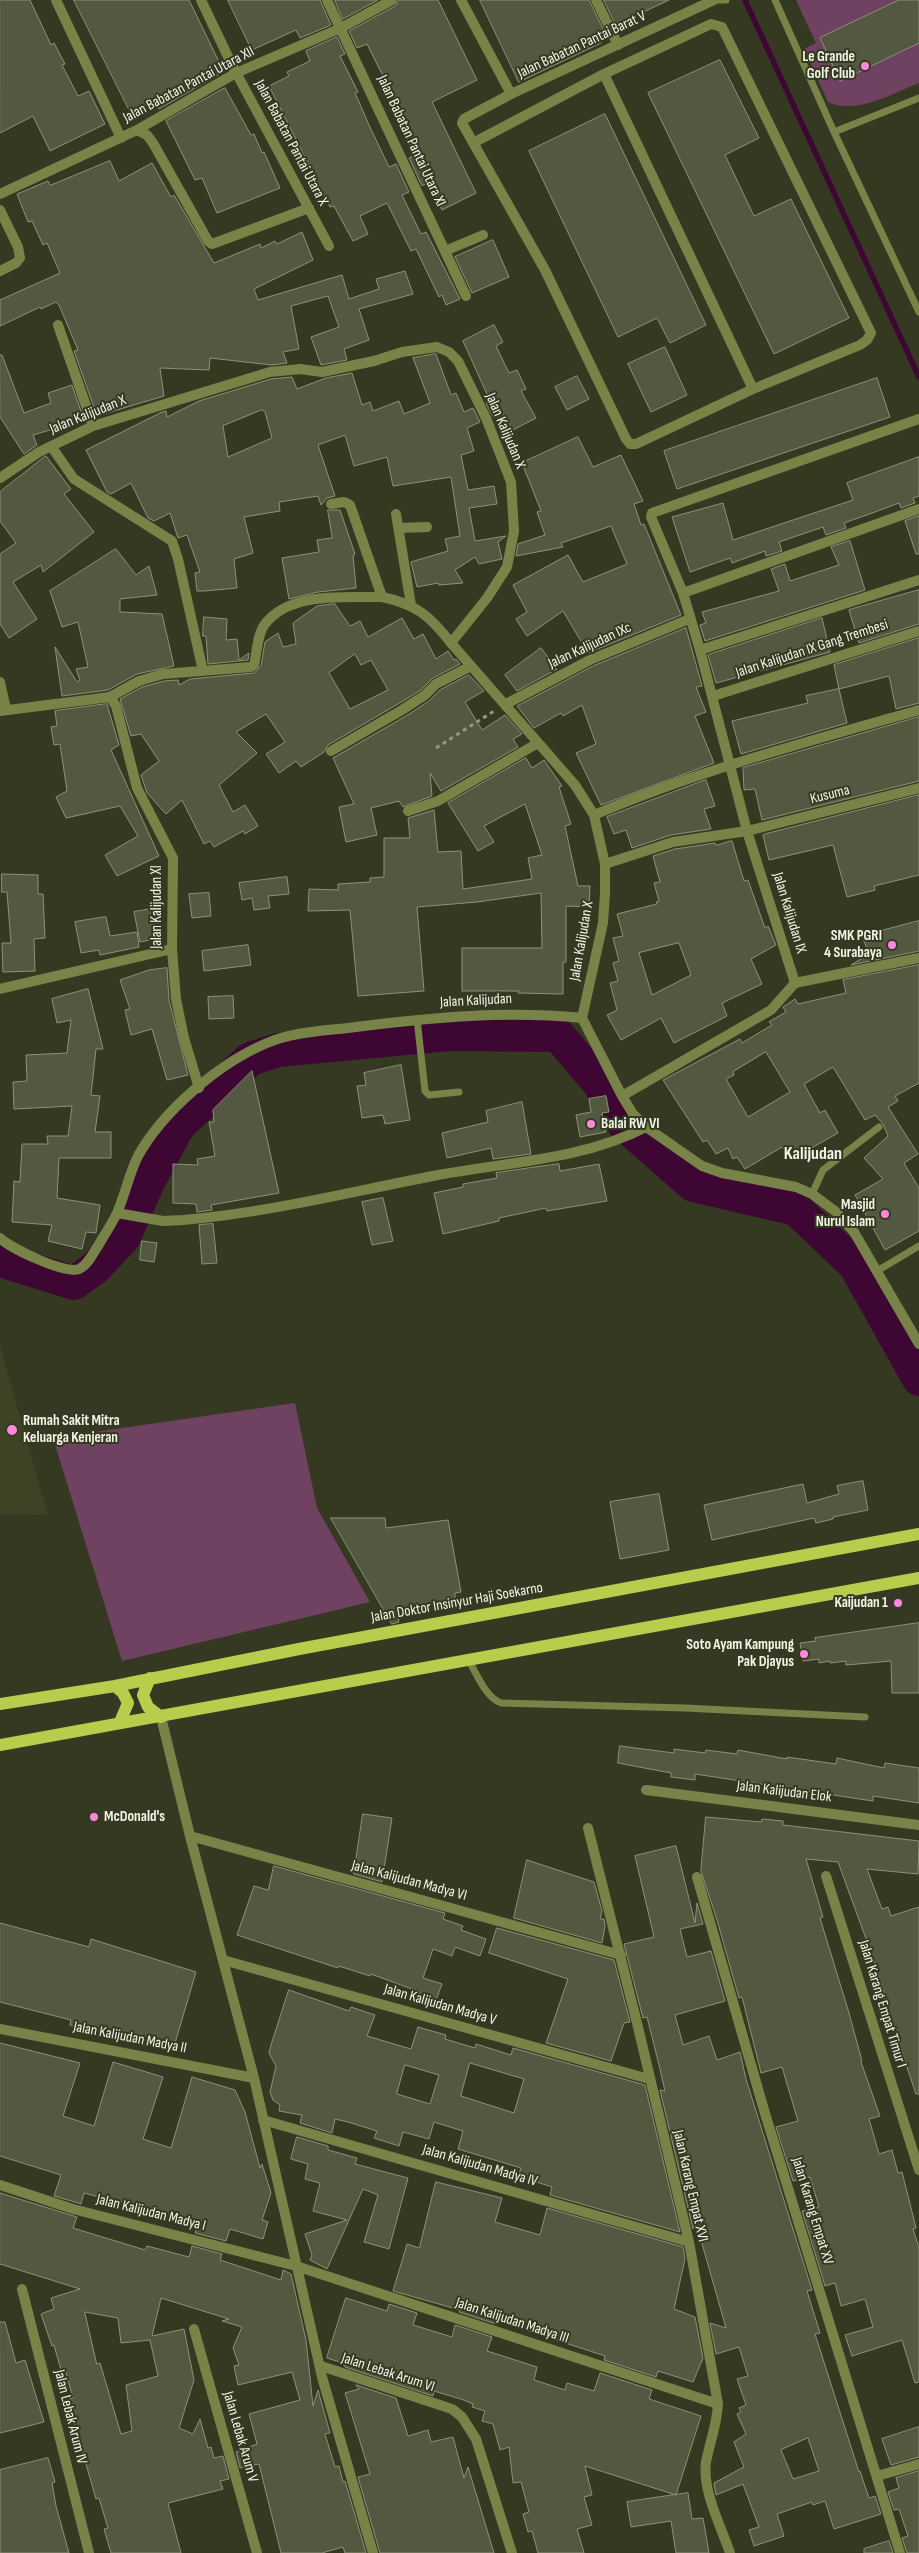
<!DOCTYPE html>
<html>
<head>
<meta charset="utf-8">
<style>
	body { margin:0 }
	canvas { display:block; background:#353922 }
</style>
</head>
<body>
<canvas width="919" height="2553"></canvas>
<script>
const c = document.querySelector('canvas').getContext('2d');
c.lineJoin = 'round';
function paint(path, color) {
  c.fillStyle = color;
  c.fill(path, 'evenodd');
}
function stroke(path, color, width, dash) {
  c.strokeStyle = color;
  c.lineWidth = width;
  c.lineCap = dash ? 'butt' : 'round';
  c.setLineDash(dash || []);
  c.stroke(path);
}
function drawText(font, color, halo, rows, align = 'center') {
  c.font = font + ' "Sofia Sans Condensed",sans-serif';
  c.lineWidth = 4;
  c.setLineDash([]);
  c.textBaseline = 'middle';
  c.strokeStyle = halo;
  c.fillStyle = color;
  for (const [text, x, y, turn = 0] of rows) {
    c.save();
    c.translate(x, y);
    c.rotate((+turn || 0) * Math.PI / 180);
    c.textAlign = isNaN(turn) ? turn : align;
    if (halo) c.strokeText(text, 0, 0);
    c.fillText(text, 0, 0);
    c.restore();
  }
}
paint(new Path2D(`
	M0,1346L48,1515L0,1514Z`), '#3d4325');
paint(new Path2D(`
	M796,0H919V83C891,94 856,115 828,102L804,49L816,43Z
	M295,1403L317,1508L370,1602L122,1661L53,1438Z`), '#6f4262');
stroke(new Path2D(`
	M745,0L919,377`), '#3e0733', 5.5);
stroke(new Path2D(`
	M0,1260L74,1283L95,1268L124,1237L148,1182L179,1125L250,1059L278,1050L449,1034L558,1035L599,1083L624,1124L693,1185L796,1209L855,1265L919,1379`), '#3e0733', 34);
const building = new Path2D(`
	M0,0H30L51,45L54,43L65,64L62,65L78,96L89,91L105,124L50,151L33,116L0,133Z
	M74,0H189L223,70L217,73L218,75L159,109L154,101L131,113Z
	M228,0H320L331,25L300,38L296,30L252,50Z
	M335,0H378L343,19Z
	M399,0H438L477,80L432,102L476,193L442,210L428,182L422,186L409,158L415,155L399,122L405,120L367,44L357,48L349,31L395,6Z
	M480,0H589L604,31L597,34L601,43L519,82Z
	M604,0H669L616,25Z
	M899,0H919V43L840,81L820,38Z
	M337,37L345,54L340,56L358,92L355,93L369,125L389,167L396,164L409,192L402,195L421,234L426,232L460,299L446,305L442,295L439,297L416,249L411,251L387,203L360,216L368,234L353,241L334,206L330,207L269,86L289,76L287,72L310,61L306,51Z
	M720,60L759,138L725,155L754,216L791,199L849,318L774,354L648,93Z
	M225,88L251,135L254,134L262,153L264,152L280,188L217,213L202,178L195,180L166,121Z
	M605,114L706,325L670,343L657,318L618,337L529,151Z
	M110,161L119,181L152,163L171,197L174,195L214,263L260,244L261,248L275,241L277,244L302,232L313,260L254,289L258,300L342,275L349,299L379,289L376,279L405,271L413,294L359,309L369,340L344,349L347,360L321,365L311,337L339,327L328,296L291,306L299,349L283,352L287,363L272,365L210,358L209,370L160,368L164,396L97,416L74,351L78,350L59,305L56,302L41,309L40,307L0,326V300L60,273L47,243L43,245L32,221L28,222L17,194L48,181L50,185Z
	M493,240L509,277L472,293L455,257Z
	M494,325L503,342L496,346L509,373L517,370L526,389L521,391L536,418L507,433L497,415L493,417L486,403L490,401L463,341Z
	M665,347L687,395L651,412L628,364Z
	M436,354L451,395L456,393L464,412L473,408L480,422L467,428L474,451L461,455L468,490L494,486L497,504L469,508L475,541L506,536L498,542L502,559L479,564L475,557L455,570L463,583L439,585L438,583L417,587L411,562L448,551L445,539L460,536L451,477L393,486L387,457L354,466L345,435L318,445L335,496L327,498L321,505L318,496L279,502L280,511L244,517L253,553L234,559L237,588L204,591H197L195,573L200,572L187,535L178,538L170,513L154,521L148,518L131,483L111,494L107,492L86,450L162,412L166,411L167,417L199,401L271,379L292,377L297,389L326,378L352,373L362,405L370,402L373,411L399,401L404,414L430,403L413,358ZM262,410L265,412L272,438L228,457L223,426Z
	M0,355H2L24,413L51,403L48,393L72,385L84,420L33,435L37,445L24,454L0,417Z
	M577,376L589,399L567,410L555,387Z
	M877,378L890,417L677,489L664,451Z
	M578,437L593,467L621,455L643,501L634,504L641,525L644,524L681,615L588,653L563,611L527,636L516,619L527,612L513,585L568,555L583,582L627,564L611,526L561,543L563,547L516,556L518,544L545,535L537,512L541,511L522,463Z
	M46,456L71,489L64,494L94,532L43,572L41,565L13,582L37,619L9,638L0,624V554L16,543L0,521V492Z
	M919,457V496L913,498L915,503L901,508L899,503L875,512L844,523L846,528L826,535L823,527L779,542L782,551L766,556L765,551L732,563L730,558L690,572L672,517L723,503L733,540L853,500L847,483Z
	M328,510H340L355,554L353,555L356,588L318,592L289,599L282,558L319,552L317,540L332,538Z
	M919,516V554H916L905,521Z
	M850,541L865,590L705,641L700,625L706,623L702,612L779,591L771,569L785,564L790,581L839,565L831,547Z
	M116,549L136,575L149,566L157,595L120,599V612L162,614L174,666L137,674L108,690L62,696L55,647L77,682L80,680L76,669L88,667L78,622L62,627L50,591Z
	M919,590V624L859,643L849,610Z
	M335,604L350,626L360,621L368,637L402,618L414,639L423,634L436,659L448,651L454,660L456,659L460,664L433,678L421,690L398,704L328,745L324,752L301,767L296,761L279,773L266,754L285,742L266,714L236,732L257,753L219,785L233,812L245,805L258,826L245,834L243,831L214,847L210,841L204,844L182,800L166,814L147,793L141,775L159,761L141,734L131,736L120,699L142,687L164,681L178,680L179,685L190,679L254,673L261,666L265,642L278,633L283,647L296,644L293,623L317,606ZM355,654L361,665L371,660L388,690L350,709L329,673Z
	M204,617L227,619L226,640L237,639L239,660L249,653L248,660L208,664L206,636H203Z
	M822,618L830,652L716,683L708,655Z
	M686,628L702,686L696,687L706,712L695,716L714,763L601,805L576,753L596,744L582,705L563,716L561,713L534,728L517,706L593,666Z
	M919,638V703L896,709L889,676L839,689L834,665Z
	M541,648L557,669L517,691L505,675Z
	M469,675L484,691L465,702L482,730L505,715L522,734L513,739L518,747L441,791L430,773L432,796L403,807L399,801L371,808L377,835L346,842L339,807L354,804L333,758L406,716L429,701L440,690Z
	M839,689L847,723L741,754L732,721L808,703L806,696Z
	M107,704L119,745L111,750L159,856L117,876L105,855L138,836L120,806L66,818L56,797L67,791L60,744L54,745L51,727L57,726L55,711Z
	M919,717V781L762,820L755,789L744,790L743,768Z
	M526,758L532,768L544,760L562,786L559,787L571,824L565,826L578,886H590L589,907L566,906V962H563V994L518,993L519,991H462V948H542L541,893L477,902L417,907L424,991L358,996L350,910L308,911L309,889L338,890V884L370,882V878L384,877V838H410L408,818L434,810L438,852L461,851L463,889L532,879L528,858L542,855L525,804L484,826L494,842L478,851L448,803Z
	M706,780L715,806L704,809L711,829L671,835L632,848L626,830L614,834L607,817Z
	M919,795V875L874,886L875,890L847,897L833,845L769,860L763,835L765,834Z
	M732,841L744,881L748,880L765,928L768,926L776,945L751,959L762,984L722,1003L727,1016L674,1043L661,1018L621,1040L607,1015L617,1010L610,983L618,981L613,963L619,961L613,938L623,936L617,914L657,904L656,902L659,901L654,883L660,882L653,856L675,849L715,843L716,845ZM679,943L691,975L652,995L639,953Z
	M2,874L38,875V894H43L45,938L34,939L35,971L3,972L2,943H11L7,892H2Z
	M287,877L289,894L268,896L270,908L254,910L252,898L242,900L239,883Z
	M209,893L211,916L192,918L189,894Z
	M157,908L162,938L140,942L134,912Z
	M106,917L110,936L137,932L139,947L100,955L99,950L81,953L75,922Z
	M919,921V951L851,965L869,954L862,936Z
	M248,945L251,965L204,971L202,951Z
	M919,965V1083L895,1096L898,1101L888,1107L918,1154L904,1163L919,1188V1231L885,1250L855,1195L883,1179L864,1158L888,1136L883,1124L875,1115L865,1120L833,1067L804,1084L820,1113L825,1110L838,1133L790,1160L782,1147L745,1169L737,1157L733,1159L728,1148L716,1154L707,1140L703,1142L663,1080L740,1039L742,1043L772,1025L769,1022L786,1012L783,1007L795,999L798,1004L846,993L843,980ZM766,1052L790,1092L748,1117L726,1079L734,1075L733,1072Z
	M167,968L169,1000L188,1075L167,1080L152,1029L131,1035L125,1010L130,1009L120,980L149,970Z
	M88,989L103,1049H96L91,1095L100,1096L95,1132H111V1158H59L57,1198L100,1205L96,1233L86,1232L82,1249L48,1241L52,1225L12,1222L14,1181L20,1182L22,1144H48L47,1136H68L72,1106L14,1109L13,1082L27,1081L26,1055L67,1053L71,1020L57,1023L52,999Z
	M233,996L234,1018L209,1019L208,997Z
	M401,1065L410,1120L385,1124L383,1115L362,1118L357,1086L366,1085L364,1073Z
	M252,1071L279,1193L211,1205L212,1210L197,1212L196,1204L173,1203V1164L198,1165L197,1159L215,1156L209,1122H214L213,1110Z
	M606,1096L609,1112L602,1113L606,1132L580,1137L576,1115L591,1112L589,1099Z
	M522,1102L531,1154L493,1159L491,1148L447,1158L442,1133L488,1122L486,1111Z
	M559,1164L560,1171L599,1164L607,1201L547,1211L546,1208L499,1218V1221L443,1234L434,1193L463,1187V1184L497,1178L496,1173Z
	M383,1198L393,1241L372,1245L362,1202Z
	M213,1224L217,1263L202,1264L199,1225Z
	M142,1241L157,1243L154,1262L140,1260Z
	M863,1481L868,1510L833,1517V1519L816,1523L814,1518L712,1540L704,1505L803,1484L807,1503L839,1494L837,1486Z
	M659,1494L669,1550L620,1559L610,1502Z
	M331,1518H385L386,1528L448,1520L461,1592L455,1593V1600L397,1610L399,1622L392,1624Z
	M919,1623V1693H892L891,1661L846,1665V1661L830,1663V1661L819,1663V1659L803,1661L800,1643L816,1641L815,1638Z
	M620,1746L674,1753V1749L705,1753L706,1750L737,1754L738,1750L787,1759V1757L836,1764L837,1758L884,1768L885,1763L919,1768V1803L873,1796V1801L695,1774V1780L671,1777V1773L618,1763Z
	M363,1814L392,1818L382,1882L354,1874Z
	M706,1817L761,1822L762,1819L783,1821V1825L919,1841L918,1874L867,1869L882,1909L888,1907L891,1916L919,1907V2094H916L889,2014L883,1997L885,1996L873,1958L838,1862L806,1859L823,1917L820,1918L849,2013L862,2061L861,2062L880,2116L869,2119L879,2154L892,2150L898,2173L902,2172L916,2228L913,2229L919,2248V2382L915,2383L902,2340L852,2356L845,2335L873,2327L865,2299L841,2306L835,2283L825,2286L802,2211L819,2207L810,2177L793,2181L776,2127L798,2121L782,2067L761,2073L742,1997L739,1998L717,1920L701,1871Z
	M676,1846L695,1923L697,1903L703,1924L680,1929L687,1957L711,1951L725,2001L675,2015L683,2045L709,2036L717,2060L740,2052L746,2079L812,2290L807,2291L820,2333L815,2334L859,2472L860,2471L869,2498L875,2496L881,2514L834,2529L825,2501L813,2505L812,2502L777,2514L784,2536L754,2546L749,2530L759,2527L743,2484L716,2495L714,2483L744,2467L734,2442L746,2434L737,2414L741,2412L739,2408L746,2405L737,2379L748,2376L739,2347L716,2354L710,2323L726,2328L695,2219L693,2229L660,2090L665,2091L659,2065L647,2017L643,2018L624,1944L654,1937L635,1856ZM808,2438L819,2471L793,2479L781,2450Z
	M527,1860L594,1882L602,1911L600,1919H604L605,1926L602,1943L514,1918Z
	M274,1866L445,1913L443,1919L463,1926L461,1930L486,1939L480,1956L455,1947L452,1956L433,1949L423,1978L442,1984L435,2003L418,1997L420,1992L371,1974L370,1976L339,1966L338,1968L237,1935L254,1886L268,1890Z
	M0,1923L89,1947L91,1939L196,1972L173,2050L116,2038L70,2025L71,2020L0,2002Z
	M497,1928L614,1960L630,2022L624,2023L611,2061L546,2043L568,1979L489,1953Z
	M289,1990L349,2011L351,2007L375,2015L367,2036L411,2049L418,2027L446,2035L445,2039L475,2048L476,2044L511,2055L513,2048L645,2085L680,2232L550,2195L552,2187L518,2176L521,2168L458,2149L463,2131L434,2122L429,2139L403,2132L399,2146L374,2138L377,2131L348,2122L335,2119L332,2133L300,2123L302,2115L279,2111L280,2105L273,2100L270,2092L276,2066L269,2053L271,2045ZM470,2063L524,2079L514,2113L461,2096ZM405,2065L439,2075L430,2104L397,2094Z
	M0,2043L80,2063L63,2116L94,2126L113,2062L163,2077L143,2139L171,2148L192,2077L235,2090L245,2112L260,2168L262,2164L271,2193L262,2220L268,2222L263,2239L230,2229L226,2241L195,2233L198,2225L99,2195V2197L84,2193L81,2204L75,2202L54,2196L61,2175L0,2156Z
	M297,2137L328,2146V2150L357,2158L355,2164L408,2178L389,2249L364,2242L378,2195L363,2189L327,2269L310,2260L312,2255L305,2234L347,2220L313,2211L320,2183L305,2179L308,2164L291,2159Z
	M436,2182L502,2198L495,2222L540,2235L547,2208L683,2247L685,2259L674,2309L695,2317L703,2358L693,2382L658,2371L656,2377L604,2360L605,2356L526,2330L527,2328L497,2319L496,2324L459,2312L460,2310L393,2291L407,2244L419,2248Z
	M0,2193L77,2217L73,2228L145,2250L147,2246L189,2257L192,2246L222,2254L220,2260L281,2280L283,2270L291,2274L306,2340L313,2406L318,2390L330,2433L325,2434L335,2467L339,2466L343,2482L345,2481L366,2553H345L343,2547L322,2553H281L259,2464L240,2468L236,2452L257,2444L249,2414L300,2400L292,2372L238,2385L234,2366L239,2365L233,2348L242,2327L222,2321L229,2319L161,2298L152,2336L184,2329L194,2380L179,2428L193,2434L200,2419L208,2448L211,2447L214,2458L223,2456L229,2479L220,2481L223,2489L168,2503L181,2553H111L104,2529L108,2528L99,2498L96,2499L72,2415L69,2399L73,2398L65,2369L61,2370L54,2345L52,2346L41,2314L54,2309L51,2298L80,2289L0,2264ZM85,2312L118,2318L121,2343L150,2340L158,2376L126,2385L132,2431L121,2434L100,2363L97,2364Z
	M346,2298L387,2311L389,2304L417,2313L413,2325L452,2337L455,2325L492,2337L487,2351L537,2367L534,2380L565,2390L567,2383L594,2391L600,2373L652,2390L649,2399L701,2416L676,2495L585,2466L592,2495L584,2497L592,2525L577,2529L584,2553H538L532,2531L528,2532L523,2514L529,2512L521,2482L513,2483L509,2447L500,2450L493,2424L482,2421L485,2411L472,2407L473,2404L464,2400L434,2391L433,2396L345,2367L343,2363L327,2358Z
	M0,2322H5L16,2363L25,2360L44,2422L0,2433Z
	M356,2385L396,2398L408,2436L428,2430L431,2442L453,2437L464,2478L468,2467L494,2553H380L358,2477L370,2474L345,2393L359,2389Z
	M919,2427V2457L891,2465L882,2439Z
	M48,2458L55,2482L52,2483L56,2506L69,2553H0V2470Z
	M919,2471V2553H907L902,2538L908,2536L899,2509L894,2510L888,2492L899,2488L896,2478Z
	M688,2493L692,2519L703,2518L709,2553H676L671,2521L631,2527L627,2502Z
	M889,2541L893,2553H864V2549Z`);
paint(building, '#535840');
stroke(building, '#8c9277', 1);
stroke(new Path2D(`
	M436,748L494,711`), '#939784', 3, [4, 4]);
stroke(new Path2D(`
	M719,0H726
	M775,0L834,132L919,312
	M834,132L919,98
	M417,1019L425,1091L429,1095L459,1092
	M812,1194L823,1170L879,1127
	M877,1271L919,1246
	M468,1659C476,1673 486,1698 501,1703L685,1708L865,1717`), '#788348', 7);
stroke(new Path2D(`
	M56,0L121,138
	M201,0L232,65L329,246
	M327,0L466,296
	M461,0L511,94
	M596,0L618,45
	M714,0L511,94L464,119L462,123L545,270L626,439L630,444H636L753,389L860,345L867,340L871,333L722,27L711,24L604,74L753,389
	M137,130L147,135L153,143L208,241L212,244L309,208
	M473,143L604,74
	M0,194L137,130L236,73L341,28L392,0
	M0,210L18,247L20,258L16,263L0,271
	M445,251L483,235
	M58,325L93,426
	M51,446L74,479L172,541L178,559L203,671
	M0,478L39,452L93,426L270,372L300,369L322,372L374,361L402,352L437,347L449,352L458,361L486,418L511,482L514,531L507,567L487,598L451,643L575,785L594,815L605,864V893L603,923L582,1018
	M331,504L344,502L350,505L382,597C416,604 430,616 451,643
	M396,514L411,605
	M399,528L427,527
	M683,593L919,509
	M700,650L919,580
	M0,682L6,709
	M713,696L919,631
	M110,697L116,706L137,788L173,858L172,949L176,999L184,1038L199,1088
	M110,697L139,681L163,674L251,667L254,665C257,653 257,634 265,624C290,591 346,598 382,597
	M506,704L590,660L689,619
	M0,711L110,697
	M331,751L402,710L425,695L436,684L471,666
	M408,811L438,801L538,743
	M594,815C699,770 810,741 919,710
	M605,864L673,842L747,831L919,788
	M795,983L919,958
	M0,989L172,949
	M582,1018L622,1096L633,1114L646,1127L702,1166L722,1173L796,1187L812,1194L835,1211L854,1232L919,1344
	M622,1096L771,1010L795,983L747,831L700,650L683,593L651,517L652,513L919,419
	M117,1213L163,1221L183,1220C267,1213 350,1192 433,1176C504,1162 580,1161 646,1127
	M0,1238C10,1248 66,1275 79,1269C88,1265 93,1253 98,1246C104,1235 112,1224 117,1213C125,1195 129,1174 138,1156C163,1111 219,1063 267,1043C292,1032 322,1031 348,1028C427,1018 503,1010 582,1018
	M161,1717L190,1836L254,2078L322,2377L373,2553
	M646,1790L919,1825
	M588,1828L637,2023L689,2242L718,2404C717,2424 710,2442 706,2462C702,2491 721,2526 730,2553
	M190,1836L621,1955
	M826,1876L919,2170
	M697,1877L764,2110L900,2553
	M223,1960L649,2079
	M0,2029L254,2078
	M263,2120L689,2242
	M0,2185L73,2209L296,2266L718,2404
	M22,2289L89,2553
	M194,2329L257,2553
	M321,2366L452,2409L462,2417L476,2439L512,2553
	M877,2476L919,2464`), '#788348', 10);
stroke(new Path2D(`
	M150,1678L143,1695L148,1707L161,1717
	M115,1686L123,1693L128,1703L120,1722
	M0,1704L115,1686L299,1649L919,1534
	M0,1745L919,1578`), '#b8cd4b', 12);
for (const [x, y, r, color] of [
	[865,66,5,"#ff85df"],
	[892,945,5,"#ff85df"],
	[591,1124,5,"#ff85df"],
	[885,1214,5,"#ff85df"],
	[12,1430,6,"#ff85df"],
	[898,1603,5,"#ff85df"],
	[804,1654,5,"#ff85df"],
	[94,1817,5,"#ff85df"]
]) {
  const dot = new Path2D();
  dot.arc(x, y, r, 0, 2 * Math.PI);
  c.fillStyle = color;
  c.fill(dot);
  stroke(dot, '#353922', 2);
}
drawText('15px', '#f1f5e6', '#353922', [
	["Jalan Babatan Pantai Barat V",582,45,-25],
	["Jalan Babatan Pantai Utara XII",189,85,-28],
	["Jalan Babatan Pantai Utara XI",411,141,65],
	["Jalan Babatan Pantai Utara X",291,143,62],
	["Jalan Kalijudan X",88,415,-22],
	["Jalan Kalijudan X",505,431,67],
	["Jalan Kalijudan IXc",590,646,-25],
	["Jalan Kalijudan IX Gang Trembesi",812,649,-18],
	["Kusuma",830,795,-14],
	["Jalan Kalijudan XI",157,907,-90],
	["Jalan Kalijudan IX",789,913,73],
	["Jalan Kalijudan X",582,941,-80],
	["Jalan Kalijudan",476,1001,-3],
	["Jalan Doktor Insinyur Haji Soekarno",457,1603,-10],
	["Jalan Kalijudan Elok",784,1792,7],
	["Jalan Kalijudan Madya VI",409,1881,15],
	["Jalan Karang Empat Timur I",882,2004,73],
	["Jalan Kalijudan Madya V",440,2005,16],
	["Jalan Kalijudan Madya II",130,2038,11],
	["Jalan Kalijudan Madya IV",480,2166,16],
	["Jalan Karang Empat XVI",690,2186,77],
	["Jalan Karang Empat XV",812,2211,73],
	["Jalan Kalijudan Madya I",151,2213,14],
	["Jalan Kalijudan Madya III",512,2321,18],
	["Jalan Lebak Arum VI",388,2373,18],
	["Jalan Lebak Arum IV",70,2417,76],
	["Jalan Lebak Arum V",240,2437,74]
]);
drawText('bold 15px', '#f1f5e6', '#353922', [
	["Le Grande",855,57],
	["Golf Club",855,74],
	["SMK PGRI",882,936],
	["4 Surabaya",882,953],
	["Balai RW VI",601,1124,"left"],
	["Masjid",875,1205],
	["Nurul Islam",875,1222],
	["Rumah Sakit Mitra",23,1421,"left"],
	["Keluarga Kenjeran",23,1438,"left"],
	["Kaijudan 1",888,1603],
	["Soto Ayam Kampung",794,1645],
	["Pak Djayus",794,1662],
	["McDonald's",104,1817,"left"]
], 'right');
drawText('bold 18px', '#f1f5e6', '#353922', [
	["Kalijudan",813,1154]
]);
</script>
</body>
</html>
